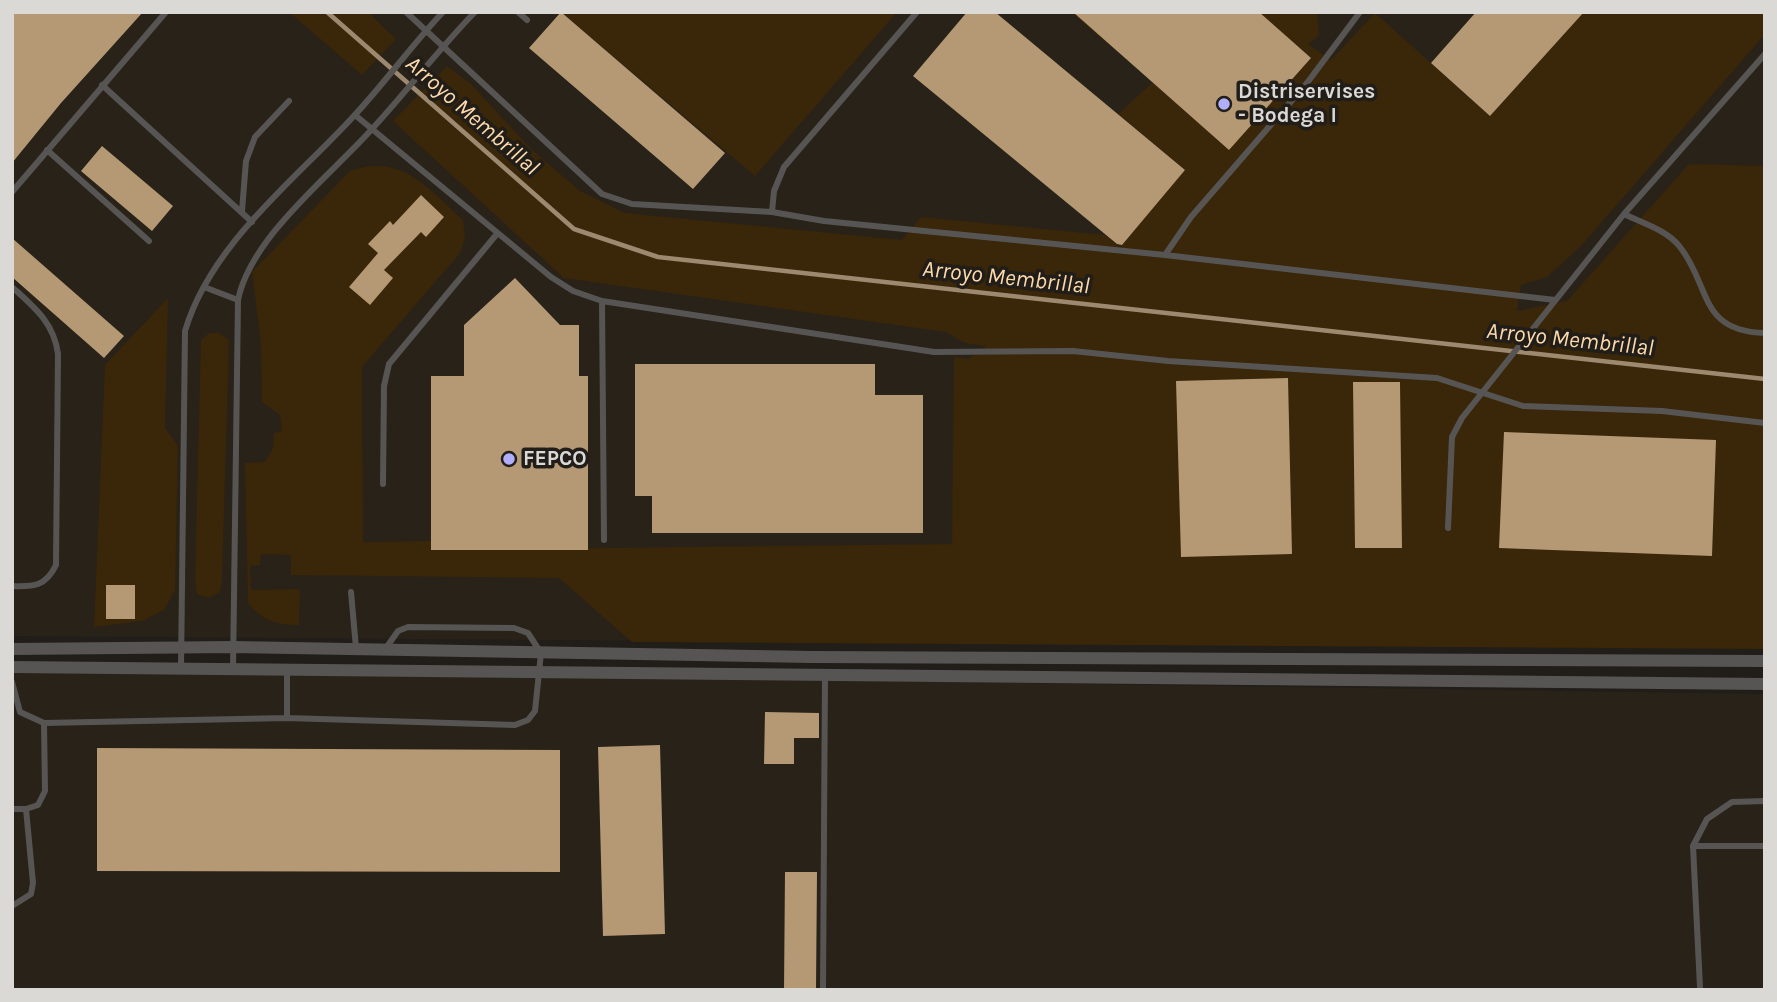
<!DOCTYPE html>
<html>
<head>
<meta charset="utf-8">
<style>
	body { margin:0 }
	#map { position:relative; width:1777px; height:1002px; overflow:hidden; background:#211d19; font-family:Karla,sans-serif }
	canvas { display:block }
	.frame { position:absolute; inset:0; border:14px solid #dbd9d6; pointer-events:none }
</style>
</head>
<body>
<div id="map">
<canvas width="1777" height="1002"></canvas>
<div class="frame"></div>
</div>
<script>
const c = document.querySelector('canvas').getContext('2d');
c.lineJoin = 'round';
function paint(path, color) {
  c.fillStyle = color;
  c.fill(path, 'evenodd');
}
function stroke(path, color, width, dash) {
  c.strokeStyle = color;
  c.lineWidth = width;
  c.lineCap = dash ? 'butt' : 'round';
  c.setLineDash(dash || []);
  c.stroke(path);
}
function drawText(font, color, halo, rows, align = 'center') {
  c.font = font + ' Karla,sans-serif';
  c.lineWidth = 7;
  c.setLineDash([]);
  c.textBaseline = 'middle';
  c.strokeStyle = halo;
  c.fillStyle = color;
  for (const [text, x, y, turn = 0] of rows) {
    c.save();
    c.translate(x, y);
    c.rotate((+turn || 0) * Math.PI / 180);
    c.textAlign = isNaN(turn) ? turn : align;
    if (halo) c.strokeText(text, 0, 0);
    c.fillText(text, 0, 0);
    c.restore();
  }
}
paint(new Path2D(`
	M12,12H1765V649L12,636Z
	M12,668L1765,694V990H12Z`), '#292218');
paint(new Path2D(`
	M289,12H368L396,39L362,75Z
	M561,12H897L755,176Z
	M1071,12H1317L1319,35L1308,44L1331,60L1375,13L1490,116L1584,12H1765V34L1581,246L1547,277L1521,285L1517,311L1567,301L1689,164L1765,166V649L632,642L559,578L291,575V555L261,554L260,565L250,566L251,590L300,589L299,625C277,625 262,621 248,603L245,463L265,462L273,448L274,433L282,431L280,415L262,402L261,344L252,272L350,171C402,153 427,188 463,220L465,238L460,253L362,367L363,542L431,541L432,550L952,544L954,357L969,359L986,346L965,343L946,332L564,278L393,121L447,66L471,84L531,149L580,191L625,213L902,240L921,217L1105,235L1120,247L1185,170L1118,114L1153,82Z
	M168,298L165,428L178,446L175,590L164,610L142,621L94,627L105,365Z
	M209,333H219L229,340L222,579L220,592L208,598L197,594L195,580L201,340Z`), '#3a2608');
stroke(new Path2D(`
	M327,12L574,229L658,257L1765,379`), '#9c8970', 4.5);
paint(new Path2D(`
	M12,12H143L61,103L12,163Z
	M561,12L725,153L693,189L529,48Z
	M967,12H995L1185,170L1122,245L1117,244L913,76Z
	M1073,12H1259L1311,58L1229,150Z
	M1476,12H1584L1490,116L1431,63Z
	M102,146L173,206L152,231L81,171Z
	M421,195L444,217L426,237L421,232L384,270L393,278L370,305L349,287L378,253L368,244L390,221L393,225Z
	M12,238L124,336L104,358L12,277Z
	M515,278L560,325H579V376H588V550H431V376H464V325Z
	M635,364H875V395H923V533H652V496H635Z
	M1288,378L1292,554L1181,557L1176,381Z
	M1353,382H1400L1402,548H1355Z
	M1504,432L1716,440L1712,556L1499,548Z
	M106,585H135V619H106Z
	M765,712L819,713V738H794V764H764Z
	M660,745L665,934L603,936L598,747Z
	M97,748L560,750V872L97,871Z
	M785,872H817L816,990H784Z`), '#b49974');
stroke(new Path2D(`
	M406,12L602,194L632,204L772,212L824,221L1165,255L1555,300
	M518,12L527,20
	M102,85L252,222
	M355,115L551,277L573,291L602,301L934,352L1073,351L1168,361L1437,378L1523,406L1662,411L1765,423
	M47,150L149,241
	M12,192L166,12
	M242,211L246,161L255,137L289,101
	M772,212L774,191L784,167L917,12
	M1624,214C1642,223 1667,230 1680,247C1711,286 1698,331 1765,333
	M1165,255L1191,217L1307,83L1360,12
	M12,287C35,308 54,323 58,354L56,565C46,586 34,587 12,586
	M204,287L238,300
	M602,301L604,540
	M383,484L384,386L389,364L496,235
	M1448,528L1452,437L1462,418L1624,214L1765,54
	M351,592L356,648
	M181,669L185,331C211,244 293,182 352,118C384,84 411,46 443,12
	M233,670L238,300C251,237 329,177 372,129C407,91 438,50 475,12
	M287,671V718
	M12,682L20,712L44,723L287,718L515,725L528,720L535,711L541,653L528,633L514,628L408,627L398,631L386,648
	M12,809H26L38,805L45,791L44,723
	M1693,846H1765
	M12,906L31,894L33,883L26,809
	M1700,987L1693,846L1707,819L1732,802L1765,801
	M823,990L825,675`), '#575553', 6);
stroke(new Path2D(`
	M12,649L233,647L812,657L1765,661
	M12,667L1765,684`), '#575553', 12);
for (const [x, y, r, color] of [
	[1224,104,7,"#b0aefa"],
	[509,459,7,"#b0aefa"]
]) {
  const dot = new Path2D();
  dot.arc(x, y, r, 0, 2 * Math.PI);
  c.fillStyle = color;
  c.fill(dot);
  stroke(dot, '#211d19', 2.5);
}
drawText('bold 21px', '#dbd9d6', '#211d19', [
	["Distriservises",1238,92],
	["- Bodega I",1238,116],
	["FEPCO",523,459]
], 'left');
drawText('italic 23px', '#fddaac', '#211d19', [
	["Arroyo Membrillal",472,116,41],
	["Arroyo Membrillal",1006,278,6],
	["Arroyo Membrillal",1570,340,6]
]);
</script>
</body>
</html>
